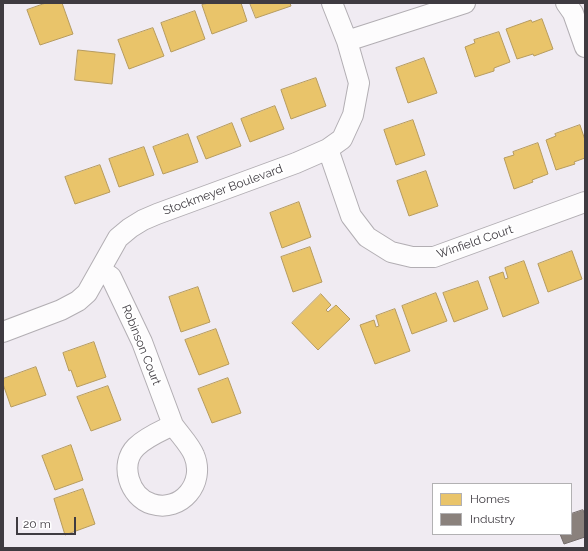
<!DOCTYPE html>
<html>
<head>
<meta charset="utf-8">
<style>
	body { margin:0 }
	#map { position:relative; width:588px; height:551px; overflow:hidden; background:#f0ebf2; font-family:Raleway,sans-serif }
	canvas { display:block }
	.frame { position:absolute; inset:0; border:4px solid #3f3b41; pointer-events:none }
	.legend { position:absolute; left:432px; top:483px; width:140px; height:52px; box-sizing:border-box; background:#fff; border:1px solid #b2b1b3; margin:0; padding:5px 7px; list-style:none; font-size:12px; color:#3f3b41 }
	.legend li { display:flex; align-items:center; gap:8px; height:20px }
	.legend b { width:20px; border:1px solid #b2b1b3 }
	.scale { position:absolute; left:16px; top:517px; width:60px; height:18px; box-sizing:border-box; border:2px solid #3f3b41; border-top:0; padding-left:5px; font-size:12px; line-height:14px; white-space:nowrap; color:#3f3b41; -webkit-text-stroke:3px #fff; paint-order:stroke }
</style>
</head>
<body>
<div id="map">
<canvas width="588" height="551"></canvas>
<div class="frame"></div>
<ul class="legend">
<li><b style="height:11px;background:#e9c46a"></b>Homes</li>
<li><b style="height:11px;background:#8a817c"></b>Industry</li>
</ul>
<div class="scale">20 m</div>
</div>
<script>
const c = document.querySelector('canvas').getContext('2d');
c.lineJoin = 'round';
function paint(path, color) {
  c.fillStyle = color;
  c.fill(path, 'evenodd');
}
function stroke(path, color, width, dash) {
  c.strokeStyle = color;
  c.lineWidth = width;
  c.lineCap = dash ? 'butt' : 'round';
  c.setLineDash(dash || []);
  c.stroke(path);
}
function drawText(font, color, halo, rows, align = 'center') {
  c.font = font + ' Raleway,sans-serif';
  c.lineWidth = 4;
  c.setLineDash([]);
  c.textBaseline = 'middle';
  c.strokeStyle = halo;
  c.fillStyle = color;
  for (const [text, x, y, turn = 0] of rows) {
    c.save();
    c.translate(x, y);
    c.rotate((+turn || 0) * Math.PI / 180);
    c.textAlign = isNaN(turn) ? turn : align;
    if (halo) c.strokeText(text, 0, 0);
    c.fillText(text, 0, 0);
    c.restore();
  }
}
const homes = new Path2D(`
	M46,3H62L73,34L40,45L27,10Z
	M209,3H241L247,21L212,34L202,5Z
	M250,3H290L291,6L256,18Z
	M195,11L205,39L171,52L161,23Z
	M542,19L553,49L534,56L533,54L517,59L506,29L531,20L532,22Z
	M153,28L164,56L129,69L118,40Z
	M499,32L510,62L494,68V71L475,77L465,47L475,43L474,40Z
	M78,50L115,54L112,84L75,80Z
	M424,58L437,93L408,103L396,68Z
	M316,78L326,106L291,119L281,90Z
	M275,106L284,129L250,142L241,119Z
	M413,120L425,155L396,165L384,130Z
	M232,123L241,146L206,159L197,137Z
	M580,125L585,140V158L574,162L575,164L556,170L546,140L556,136L555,134Z
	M188,134L198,162L163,174L153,147Z
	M538,143L548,174L532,180L533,182L514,189L504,158L514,155L513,152Z
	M144,147L154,175L119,187L109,159Z
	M100,165L110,192L75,204L65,177Z
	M426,171L438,206L409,216L397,181Z
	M299,202L311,237L282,248L270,213Z
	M310,247L322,282L293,292L281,257Z
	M572,251L582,279L548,292L538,264Z
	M524,261L539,303L503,317L489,277L503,272L505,279L508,278L505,268Z
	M478,281L488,309L454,322L443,293Z
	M198,287L210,322L181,332L169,297Z
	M436,293L447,321L412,334L402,306Z
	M321,294L331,305L326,310L328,312L336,305L350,319L318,350L292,323Z
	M395,309L410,351L375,364L360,325L374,320L376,327L379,326L376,316Z
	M216,329L229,364L199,375L185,340Z
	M94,342L106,377L77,387L71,370L69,371L63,353Z
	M36,367L46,395L11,407L3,384V379Z
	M228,378L241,413L212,423L198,389Z
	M108,386L121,420L91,431L77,397Z
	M71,445L83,480L55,490L42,456Z
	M83,489L95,524L65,535L54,499Z`);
paint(homes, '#e9c46a');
stroke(homes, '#b69b5e', 1);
const industry = new Path2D(`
	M583,510L585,514V537L564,544L560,534H571V514Z`);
paint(industry, '#8a817c');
stroke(industry, '#746c6a', 1);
const minor = new Path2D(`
	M566,3L573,13L585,47
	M347,41L465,3
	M328,149L351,216L367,237L391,252L412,257H434L585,202
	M101,270L111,277L142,342L173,425
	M3,332L61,310L78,301L87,293L118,238L130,228L143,220L157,214L296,163L328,149L342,139L353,115L359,83L347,41L332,3
	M173,425C180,435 190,445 194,455C206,483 181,513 152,504C129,497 119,464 136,447C146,437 161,431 173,425Z`);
stroke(minor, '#b2aeb3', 22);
stroke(minor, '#fdfcfd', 20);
drawText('12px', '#3f3b41', '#fff', [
	["Stockmeyer Boulevard",223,190,-20],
	["Winfield Court",475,242,-19],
	["Robinson Court",141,345,68]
]);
</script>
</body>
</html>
